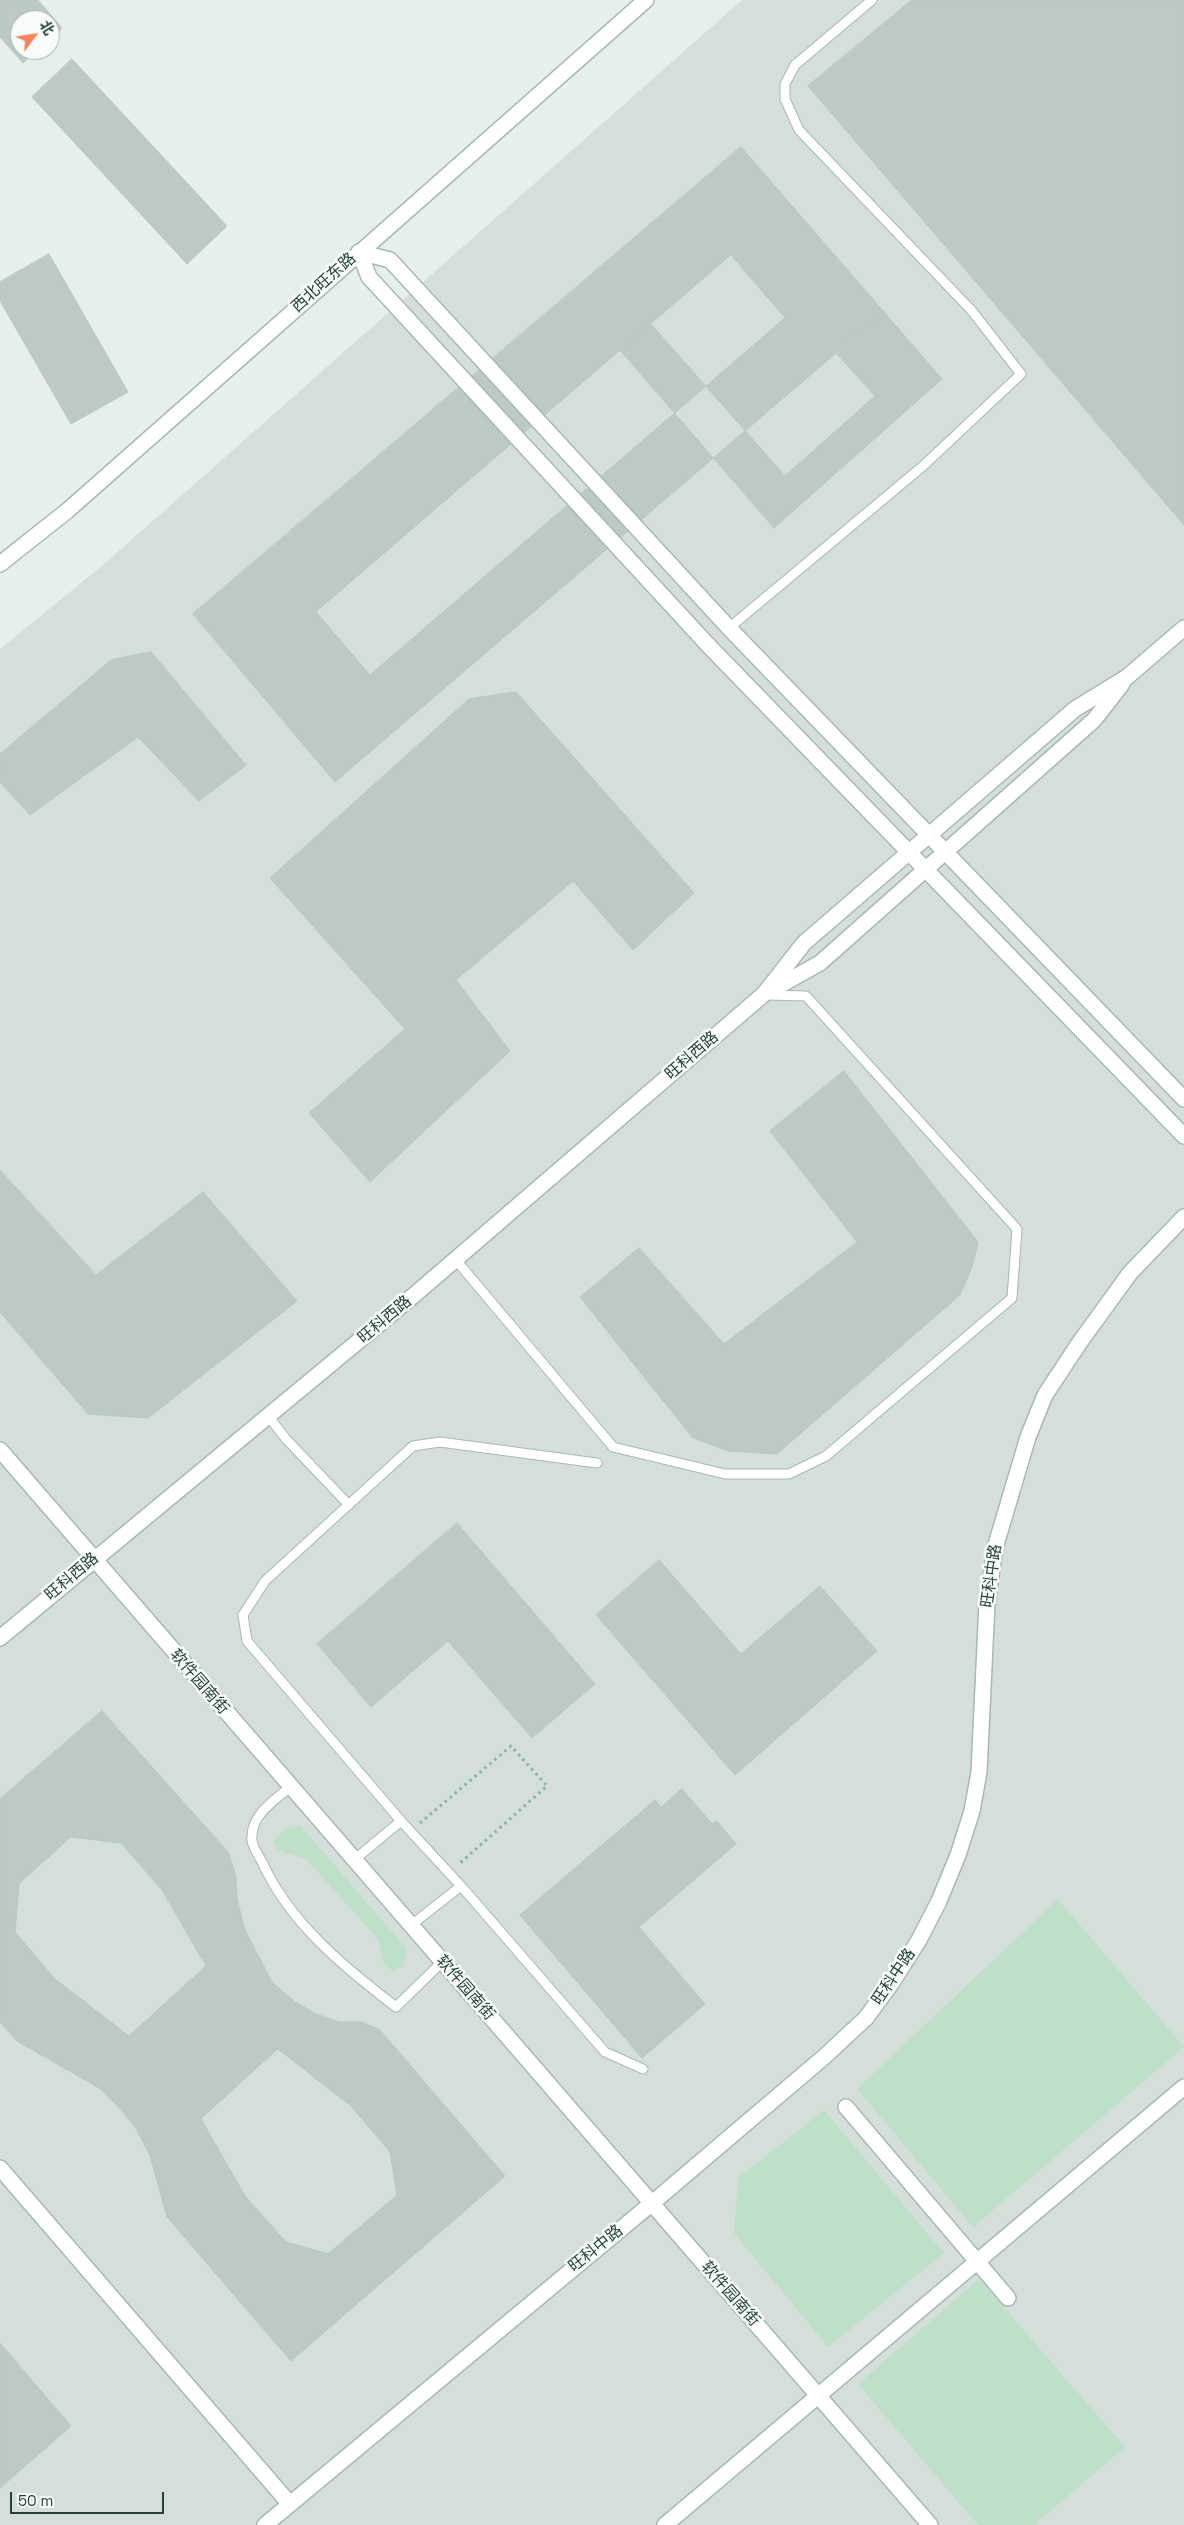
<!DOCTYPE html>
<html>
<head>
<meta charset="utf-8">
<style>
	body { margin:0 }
	#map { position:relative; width:1184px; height:2525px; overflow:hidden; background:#e6efeb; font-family:"Space Grotesk","Noto Sans SC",sans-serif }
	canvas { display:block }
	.north { position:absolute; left:10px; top:10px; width:50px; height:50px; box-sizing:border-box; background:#f7fbf9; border:1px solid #a3b1ad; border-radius:50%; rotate:59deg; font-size:14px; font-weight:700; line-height:20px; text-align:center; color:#24423a }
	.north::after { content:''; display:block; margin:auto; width:18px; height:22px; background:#f4845f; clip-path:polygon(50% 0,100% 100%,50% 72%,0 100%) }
	.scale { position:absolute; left:10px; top:2492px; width:154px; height:22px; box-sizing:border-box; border:2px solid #24423a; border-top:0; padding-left:6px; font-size:15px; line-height:18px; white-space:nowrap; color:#24423a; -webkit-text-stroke:4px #f7fbf9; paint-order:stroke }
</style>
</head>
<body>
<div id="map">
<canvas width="1184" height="2525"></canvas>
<div class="north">北</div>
<div class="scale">50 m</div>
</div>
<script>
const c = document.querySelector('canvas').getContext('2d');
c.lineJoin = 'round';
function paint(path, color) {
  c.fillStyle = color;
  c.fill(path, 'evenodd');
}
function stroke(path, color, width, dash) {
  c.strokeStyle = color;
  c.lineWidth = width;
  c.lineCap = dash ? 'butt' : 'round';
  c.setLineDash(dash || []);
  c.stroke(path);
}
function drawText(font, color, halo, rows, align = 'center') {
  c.font = font + ' "Space Grotesk","Noto Sans SC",sans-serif';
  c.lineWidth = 5;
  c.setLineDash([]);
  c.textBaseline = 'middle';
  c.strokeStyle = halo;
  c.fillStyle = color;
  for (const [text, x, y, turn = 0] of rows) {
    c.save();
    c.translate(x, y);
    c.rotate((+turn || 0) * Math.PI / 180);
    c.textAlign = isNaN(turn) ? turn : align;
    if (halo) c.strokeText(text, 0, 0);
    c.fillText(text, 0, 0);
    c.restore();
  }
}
paint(new Path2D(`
	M742,0H1184V2525H0V649L103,565Z`), '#d4dfda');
paint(new Path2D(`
	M300,1825L407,1949L403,1967L393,1971L384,1965L378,1939L306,1859L279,1851L273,1841L286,1829Z
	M1058,1899L1184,2047L973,2227L857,2089Z
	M824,2110L944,2253L828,2347L734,2233L738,2178Z
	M979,2279L1125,2447L1034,2525H978L858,2384Z`), '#bfe0c8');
const building = new Path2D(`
	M0,0H38L62,28L50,39V20H20V50H37L23,63L0,37Z
	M912,0H1184V525L808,86Z
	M72,59L227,226L187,264L32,97Z
	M741,147L884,312L335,782L193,614ZM731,255L785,318L370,675L316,612Z
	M49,254L128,392L71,424L0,301V282Z
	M884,312L942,379L774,528L620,350L651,324L785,476L875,396L837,354Z
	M151,652L246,765L199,801L138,737L30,815L0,782V754L111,660Z
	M516,692L694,893L633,950L573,881L456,980L510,1051L370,1182L309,1113L405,1029L270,878L469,699Z
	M844,1071L978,1242L972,1267L960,1295L777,1454L728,1451L693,1438L580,1297L639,1248L724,1344L857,1242L770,1131Z
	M0,1170L96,1275L203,1192L297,1301L148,1418L88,1414L0,1312Z
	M457,1523L595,1684L532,1738L448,1641L371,1707L317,1644Z
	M659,1560L741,1654L820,1586L877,1651L735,1775L596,1615Z
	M102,1711L228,1852L236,1876L237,1898L244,1928L272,1982L295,2002L316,2014L339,2022H362L380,2030L505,2176L291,2361L167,2217L150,2155L135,2127L120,2109L101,2089L17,2041L0,2022V1799ZM71,1837L121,1843L162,1890L206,1966L129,2036L55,1979L15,1932L19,1884ZM278,2049L351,2106L390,2152L397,2195L328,2254L286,2242L245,2196L201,2119Z
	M682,1789L712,1824L717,1821L736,1844L639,1927L705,2004L642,2058L520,1915L655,1800L661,1807Z
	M0,2343L71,2426L0,2488Z`);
paint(building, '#bbcac4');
stroke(building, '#b8c9c2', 1);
const service = new Path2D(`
	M729,628L923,466L1021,374L972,311L799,130L785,99V84L795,65L872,0
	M456,1260L613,1447L725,1474H789L826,1456L1012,1298L1017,1229L806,996L768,995
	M269,1417L286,1439L349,1505
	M290,1787C274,1801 250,1815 252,1840C252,1847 260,1857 263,1864C291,1924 344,1967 396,2007L442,1962
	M401,1821L247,1641L243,1615L265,1581L413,1446L440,1442L597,1463
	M354,1860L401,1821L461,1886L410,1926
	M461,1886L605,2052L643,2069`);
const minor = new Path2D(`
	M846,2107L1008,2298
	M665,2525L1184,2087`);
const tertiary = new Path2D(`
	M359,252L369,277L708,645L1184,1136
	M359,252L390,260L729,628L1184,1099
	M0,564L67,511L646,0
	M770,991L820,963L1094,720L1122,684
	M0,1450L930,2525
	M0,1638L413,1296L764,994L804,943L1075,709L1127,677L1184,628
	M0,2168L289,2503
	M265,2525L651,2204L824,2057L866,2018L891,1984L919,1940L939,1901L958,1855L972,1811L979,1772L987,1603L995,1548L1028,1437L1045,1395L1080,1342L1130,1273L1184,1217`);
stroke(service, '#a8b8b2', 11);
stroke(minor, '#a8b8b2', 18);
stroke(tertiary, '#a8b8b2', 18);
stroke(new Path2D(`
	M420,1823L511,1746L547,1786L459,1864`), '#86b3a5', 3, [2.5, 4]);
stroke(service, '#fff', 9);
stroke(minor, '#fff', 15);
stroke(tertiary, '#fff', 15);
drawText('16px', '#24423a', '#f7fbf9', [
	["西北旺东路",324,283,-42],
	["旺科西路",692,1056,-41],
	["旺科西路",385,1320,-40],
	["旺科中路",992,1576,-82],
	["旺科西路",72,1577,-40],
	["软件园南街",199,1682,49],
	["旺科中路",894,1977,-56],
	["软件园南街",465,1988,49],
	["旺科中路",596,2249,-39],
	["软件园南街",730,2294,49]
]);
</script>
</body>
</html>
